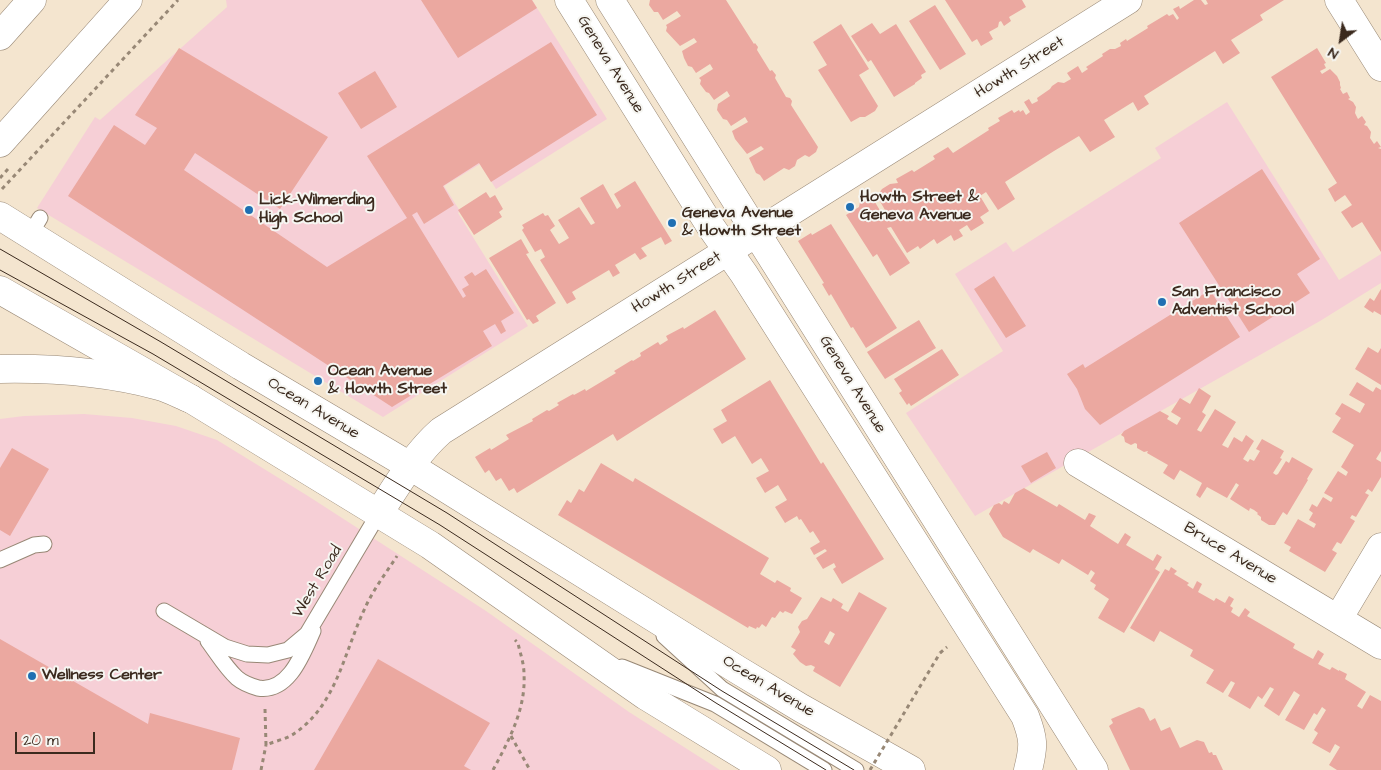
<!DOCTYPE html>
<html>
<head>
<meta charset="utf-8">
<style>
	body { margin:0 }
	#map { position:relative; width:1381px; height:770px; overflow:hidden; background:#f4e5cf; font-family:"Architects Daughter",sans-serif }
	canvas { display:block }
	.north { position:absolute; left:1316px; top:15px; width:50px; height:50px; -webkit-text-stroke:4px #f6f6f2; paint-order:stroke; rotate:211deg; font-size:14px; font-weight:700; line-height:20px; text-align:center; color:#3b2a1e }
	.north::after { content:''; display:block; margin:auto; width:18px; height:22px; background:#3b2a1e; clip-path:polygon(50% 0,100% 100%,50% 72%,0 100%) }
	.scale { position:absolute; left:15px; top:732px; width:80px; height:22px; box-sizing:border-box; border:2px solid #3b2a1e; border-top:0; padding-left:6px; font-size:15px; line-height:18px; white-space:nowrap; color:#3b2a1e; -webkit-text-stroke:4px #f6f6f2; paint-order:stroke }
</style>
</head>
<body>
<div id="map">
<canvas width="1381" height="770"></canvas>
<div class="north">N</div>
<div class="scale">20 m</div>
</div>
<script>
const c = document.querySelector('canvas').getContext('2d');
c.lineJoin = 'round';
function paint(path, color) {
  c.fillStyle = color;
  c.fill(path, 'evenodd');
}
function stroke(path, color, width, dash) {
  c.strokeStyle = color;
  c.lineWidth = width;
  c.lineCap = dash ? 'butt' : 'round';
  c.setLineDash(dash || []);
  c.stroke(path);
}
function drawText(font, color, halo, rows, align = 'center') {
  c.font = font + ' "Architects Daughter",sans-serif';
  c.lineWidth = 4;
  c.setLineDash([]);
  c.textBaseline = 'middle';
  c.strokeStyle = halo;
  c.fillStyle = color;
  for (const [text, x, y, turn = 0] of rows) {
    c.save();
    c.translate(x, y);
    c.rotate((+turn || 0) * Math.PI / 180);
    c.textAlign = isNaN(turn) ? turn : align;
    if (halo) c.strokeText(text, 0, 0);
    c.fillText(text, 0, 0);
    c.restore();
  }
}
paint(new Path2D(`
	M226,0H532L607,119L496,189L480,164L444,186L460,211L458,213L528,326L383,417L37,208L95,117L100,120L227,7Z
	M1227,102L1339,280L1381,254V283L1320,321L975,516L906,413L1003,351L955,274L1006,242L1013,252L1161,158L1155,148Z
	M84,414L132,418L176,426L217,440L308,496L486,611L629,712L720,770H0V419L24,416Z`), '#f6cfd6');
paint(new Path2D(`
	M421,0H532L537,8L458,58Z
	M650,0H726L754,44L755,43L758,47L757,50L770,71L772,70L776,75L775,78L786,97L790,98L792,101L791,105L818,147L816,152L809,157L805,155L797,160L795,166L789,170L784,168L764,181L760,175L756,173L749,158L764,149L761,146L747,154L735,139L732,131L748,122L745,117L731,126L727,120L723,119L717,110L718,104L730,96L727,91L714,100L709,93L706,92L700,84L701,80L699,78L713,69L710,64L696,73L692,67L688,66L684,58L682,51L697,42L694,38L680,46L666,31L667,27L666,25L681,16L677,11L663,20L658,12H654L649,5Z
	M945,0H1022L1026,7L1009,17L1011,21L1004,26L1001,21L999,22L998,27L989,32L993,39L981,46L977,39L972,42Z
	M1194,0H1201L1205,5L1208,4L1206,0H1284L1260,15L1263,20L1231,40L1240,53L1223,64L1215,51L1144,96L1149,104L1138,111L1133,102L1104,120L1115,137L1090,152L1079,136L1054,151L1005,182L1015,199L998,210L986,192L980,196L989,211L980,217L984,223L971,231L967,225L959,230L963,236L954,241L951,235L937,244L934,239L920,249L918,246L907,253L891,227L887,228L910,263L890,276L877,254L873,257L846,215L859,207L860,202L865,199H873L881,212L885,210L877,196L882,189L890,184L898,183L896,179L912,170L914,172L935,159L933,156L948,147L953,153L989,130L988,128L1000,121L998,118L1012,110L1014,113L1019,110L1020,112L1023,110L1026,115L1030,112L1024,102L1029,99L1032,104L1038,101L1037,98L1050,89L1052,86L1058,82L1064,83L1071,79L1067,73L1078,66L1082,73L1088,69L1086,67L1103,56L1102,54L1110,49H1115L1121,46L1120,43L1126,39L1127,41L1148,28L1147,26L1167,14L1169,16L1173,14L1177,20L1179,18L1173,9L1179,6L1180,9Z
	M935,5L966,54L940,70L909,21Z
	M872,23L880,34L896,24L926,72L921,75L922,78L915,83V84L894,97L871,60L868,62L851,36Z
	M841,24L869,69L859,75L878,106L875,111L865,117H860L851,122L818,70L827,65L813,42Z
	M551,42L597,115L491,182L479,163L443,186L454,205L424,224L417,212L412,215L463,298L466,296L462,289L469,285L464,277L472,272L475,276L486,269L514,313L501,321L506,331L501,334L495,324L483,331L492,346L392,407L68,196L114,125L145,145L157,128L135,115L179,48L328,137L280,209L195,153L184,170L327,267L407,218L367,156Z
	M1317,48L1326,63L1324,64L1326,68L1320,71L1322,74L1330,69L1337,76L1340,82V85L1341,88L1340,89L1343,94L1347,92L1350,98L1348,99L1353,102L1356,107L1355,113L1358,119L1362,116L1366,122L1364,125L1367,126L1371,132L1370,138L1374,144L1377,141L1381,147L1378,148L1381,149V252L1362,222L1352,228L1341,212L1352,205L1345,195L1335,202L1328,189L1337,183L1271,77Z
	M375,71L397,107L361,129L338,93Z
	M1262,169L1320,259L1297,274L1310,293L1249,332L1179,223Z
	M635,181L672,241L665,245L661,237L641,248L647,256L640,260L635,253L615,265L620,273L613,277L609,270L572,292L576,299L567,304L540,260L545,257L541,249L535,252L522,230L524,228L522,225L543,213L545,216L548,215L555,226L550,230L559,244L569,238L558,220L579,207L591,225L595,223L580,198L603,184L617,209L621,206L614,194Z
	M486,192L490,198L495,195L503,209L499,212L502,217L474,235L458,210Z
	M831,224L897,328L866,348L853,327L851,328L831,294L829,296L822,284L824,283L798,241L811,233L812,235Z
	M521,239L529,253L526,254L556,303L536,316L539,321L533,324L529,319L527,320L489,258Z
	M994,276L1026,326L1006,338L974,289Z
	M1381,289V315L1374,311L1373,313L1364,307L1370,298L1374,301Z
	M1210,290L1240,337L1100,425L1085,409L1077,389L1067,374L1083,364L1085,368Z
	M715,310L746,359L617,441L613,434L517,493L514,488L509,491L501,478L496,481L489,470L485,473L475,457L490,448L491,450L509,439L506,435L533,421L532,419L547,410L549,411L559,405L557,403L573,394L574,395L585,389L586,391L616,373L614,371L632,360L633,361L641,356L640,353L658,342L660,345L668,340L666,336L683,327L684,329Z
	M919,320L936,348L885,379L867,352Z
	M1368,347L1378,353L1381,348V385L1355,369Z
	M942,349L959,375L911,406L909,403L907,405L899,393L902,391L894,379Z
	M770,380L821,464L823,462L884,559L842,584L833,569L836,567L834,563L823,569L816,558L827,551L825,549L814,555L810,548L820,542L813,531L810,533L801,519L799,520L797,516L785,523L775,507L787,500L778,485L765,493L756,478L769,471L761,458L752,464L735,436L722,444L713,429L727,421L721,410Z
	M1357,382L1373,392L1376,387L1381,390V451L1376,459L1381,462V477L1372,492L1368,489L1365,493L1369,495L1356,517L1352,515L1350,518L1355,521L1341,544L1337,542L1332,550L1337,553L1325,572L1289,551L1291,547L1284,543L1298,519L1314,528L1316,524L1309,520L1313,513L1309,510L1312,504L1317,507L1323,497L1331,502L1333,498L1324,493L1338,471L1346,476L1348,472L1341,467L1354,445L1332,432L1341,418L1335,414L1342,403L1360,413L1365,404L1349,395Z
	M1199,388L1211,396L1202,412L1206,415L1197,430L1201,432L1215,409L1236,422L1222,445L1228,448L1234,437L1242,442L1246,435L1254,441L1243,459L1248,462L1250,459L1254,461L1260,451L1256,449L1262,439L1284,451L1280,458L1282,459L1273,473L1276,475L1278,474L1286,461L1289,463L1292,457L1313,469L1307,479L1308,480L1287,515L1283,512L1275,525H1269L1261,520V517L1257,514L1258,513L1254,510L1250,508L1249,511L1230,499L1239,485L1236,483L1227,498L1207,487L1200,498L1196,495L1202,483L1180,470L1174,480L1163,473L1168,465L1147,453L1148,451L1144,452L1137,448V444L1135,443L1131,445L1125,442L1124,437L1121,435L1124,431L1160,411L1169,416L1167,419L1177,425L1181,418L1171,412L1180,398L1190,404Z
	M12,448L49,469L10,536L0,530V468Z
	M1047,452L1056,468L1031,483L1021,466Z
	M601,463L633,482L635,478L769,558L760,574L775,583L777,580L791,588L790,591L802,598L792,614L785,611L783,613L780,611L775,618L772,617L766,627L762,624L759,628L757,627L756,629L749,626L748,628L558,515L567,500L571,503L579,489L584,492Z
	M1024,488L1057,507L1059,504L1085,520L1089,513L1096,516L1090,526L1118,544L1125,533L1131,537L1126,545L1153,561L1157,554L1162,557L1155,569L1160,572L1124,633L1098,618L1109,599L1094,589L1096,585L1090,581L1095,573L1091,570L1088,575L1062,559L1059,564L1033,549L1030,553L1003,537L989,514L994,505L999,503L1002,505L1004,501L1009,504L1015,493Z
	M1171,567L1177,571L1174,574L1189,583L1187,585L1193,589L1197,581L1202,584L1198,592L1214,601L1216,598L1225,603L1229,596L1234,599L1230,606L1233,608L1231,612L1239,617L1245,608L1250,612L1247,616L1295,644L1293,648L1313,659L1318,650L1324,654L1318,664L1330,670L1332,667L1339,671V670L1347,674L1345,679L1366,692L1357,706L1362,709L1370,695L1381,701V770H1337L1329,765L1340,747L1335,744L1330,753L1312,743L1318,733L1314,730L1326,710L1322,707L1317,715L1314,713L1304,730L1285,720L1300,695L1294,691L1279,716L1264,706L1274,689L1270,687L1262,699L1258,696L1250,709L1228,696L1235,683L1231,681L1223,693L1206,683L1214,670L1190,656L1193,650L1160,631L1154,642L1130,628L1165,569L1169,571Z
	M859,592L887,608L840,687L813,671L815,667L811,665L806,666L800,662L793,654L796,650L791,647L800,632L798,627L802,621L807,619L821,597L831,602L833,598L843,604L841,608L848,612ZM830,631L835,634L829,645L824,642Z
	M0,639L148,724L150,713L240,738L232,770H0Z
	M378,659L490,723L464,766L471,770H314Z
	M1139,707L1144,709L1150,721L1155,718L1161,731L1170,727L1180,748L1197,740L1204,742L1209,753L1212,752L1213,755H1216L1223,770H1130L1109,726L1113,723L1111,719Z`), '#eba8a0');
const service = new Path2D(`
	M31,233L40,218
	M0,560L34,545L44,544
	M164,611L225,647L247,654L268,655L288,650L307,634L379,513
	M664,636L722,689L856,770
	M208,641C217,653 226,668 237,678C243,683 251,686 258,688C289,693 303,653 313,631
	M622,667L715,704L824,770`);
const minor = new Path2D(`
	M1339,0L1381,67
	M1078,463L1381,645
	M379,513C398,484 415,454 441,431L1128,0
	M1338,619L1381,547`);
const secondary = new Path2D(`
	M569,0L711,227L744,274L1025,716C1034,739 1034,746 1028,770
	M610,0L1094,770
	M0,216L241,366L410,466L738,670L801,708L911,770
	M0,290L191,399L430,545L646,696L767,770`);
const motorway = new Path2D(`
	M0,36L32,0
	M0,143L128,0
	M0,369C54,368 107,372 159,386C170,389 181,395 191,399`);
stroke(service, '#988876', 17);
stroke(minor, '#988876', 29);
stroke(secondary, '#988876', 29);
stroke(motorway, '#988876', 29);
stroke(new Path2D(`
	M0,178L8,169
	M2,189L178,0
	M940,653L947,647
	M265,709L266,745C275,741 287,739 295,733C337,704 344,652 365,608C373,590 386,573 397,556
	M511,736L530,770
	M261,770L266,745
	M493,770C509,740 526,709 524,674C524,663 520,653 518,643L515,640`), '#988876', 3, [4, 4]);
stroke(service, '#fff', 15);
stroke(minor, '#fff', 28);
stroke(secondary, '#fff', 28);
stroke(motorway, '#fff', 28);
stroke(new Path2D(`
	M0,249L161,342L447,513L722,691L854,770
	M0,270L153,354L440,525L716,703L826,770`), '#3b2a1e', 1);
stroke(new Path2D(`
	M870,770L940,653`), '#988876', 3, [4, 4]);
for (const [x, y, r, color] of [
	[850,207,5,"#1f6fb2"],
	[249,210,5,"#1f6fb2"],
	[672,223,5,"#1f6fb2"],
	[1162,302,5,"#1f6fb2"],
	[318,381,5,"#1f6fb2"],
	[32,676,5,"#1f6fb2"]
]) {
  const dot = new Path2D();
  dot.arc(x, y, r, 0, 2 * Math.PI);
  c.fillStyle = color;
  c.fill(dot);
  stroke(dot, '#f6f6f2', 2);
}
drawText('16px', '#3b2a1e', '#f6f6f2', [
	["Geneva Avenue",610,65,58],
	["Howth Street",1020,68,-32],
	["Howth Street",677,283,-32],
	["Geneva Avenue",852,385,58],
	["Ocean Avenue",313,409,31],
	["Bruce Avenue",1230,554,31],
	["West Road",318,582,-59],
	["Ocean Avenue",768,687,31]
]);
drawText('bold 16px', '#3b2a1e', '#f6f6f2', [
	["Howth Street &",860,198],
	["Geneva Avenue",860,216],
	["Lick-Wilmerding",259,201],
	["High School",259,219],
	["Geneva Avenue",682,214],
	["& Howth Street",682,232],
	["San Francisco",1172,293],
	["Adventist School",1172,311],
	["Ocean Avenue",328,372],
	["& Howth Street",328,390],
	["Wellness Center",42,676]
], 'left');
</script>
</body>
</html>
